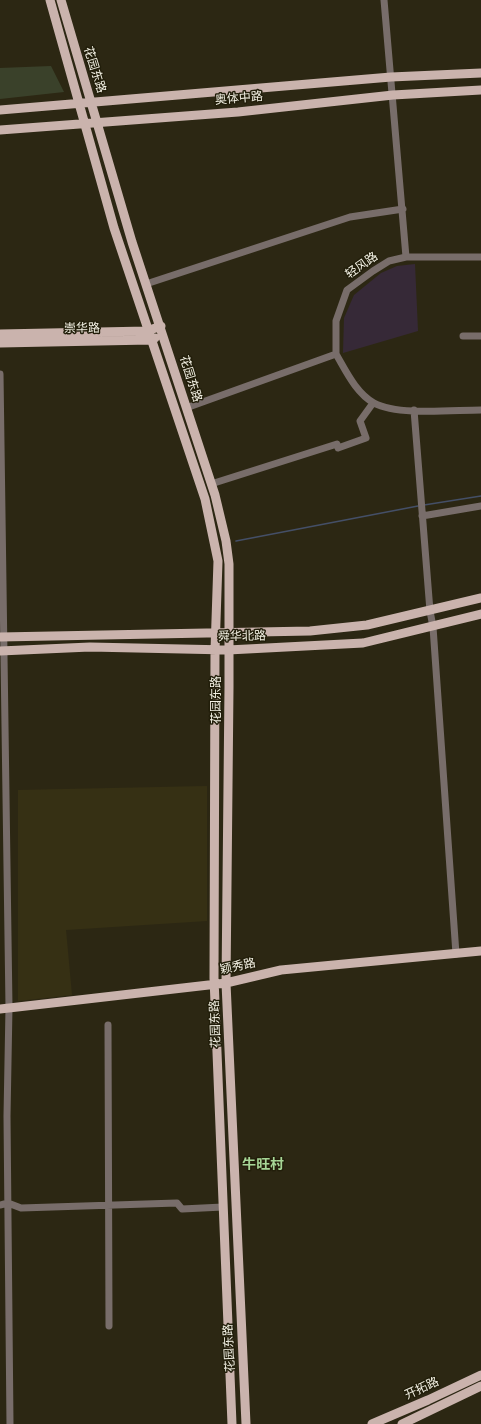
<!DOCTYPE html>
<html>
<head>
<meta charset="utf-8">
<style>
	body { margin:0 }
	canvas { display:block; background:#2c2713 }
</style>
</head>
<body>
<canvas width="481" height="1424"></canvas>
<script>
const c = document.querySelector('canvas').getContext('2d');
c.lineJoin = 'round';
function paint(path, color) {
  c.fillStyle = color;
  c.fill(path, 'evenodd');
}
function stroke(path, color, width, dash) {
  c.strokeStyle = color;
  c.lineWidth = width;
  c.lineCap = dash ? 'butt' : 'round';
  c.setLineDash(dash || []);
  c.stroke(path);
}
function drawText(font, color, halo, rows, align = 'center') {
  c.font = font + ' Poppins,"Noto Sans SC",sans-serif';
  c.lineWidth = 3;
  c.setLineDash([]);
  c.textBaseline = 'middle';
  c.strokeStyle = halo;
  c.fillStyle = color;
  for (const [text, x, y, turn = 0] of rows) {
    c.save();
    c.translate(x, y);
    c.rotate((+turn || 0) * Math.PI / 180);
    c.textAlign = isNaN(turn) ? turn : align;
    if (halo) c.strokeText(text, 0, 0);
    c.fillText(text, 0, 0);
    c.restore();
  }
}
paint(new Path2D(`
	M415,264L418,331L343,353L344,318L354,295L381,273L397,266Z`), '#362937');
paint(new Path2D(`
	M207,786V921L66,930L72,995L18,1001V790Z`), '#363014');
paint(new Path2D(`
	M51,66L64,92L0,99V68Z`), '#3a412a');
stroke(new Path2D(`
	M424,505L481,496
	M236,541L418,506`), '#444f67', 1.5);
stroke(new Path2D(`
	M406,257H481
	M146,284L350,217L403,209
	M463,336H481
	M336,354C346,371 356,393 374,403C398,416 453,410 481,410
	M0,374L9,1007L7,1116L10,1424
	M186,408L336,354V321L347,290L373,271L389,261L406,257L384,0
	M414,410L430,611L433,627L456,954
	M211,484L337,444L338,448L366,438L360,421L373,403
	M422,516L481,506
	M108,1025L109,1326
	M8,1203L21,1208L177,1203L182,1209L223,1207
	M0,1205L8,1203`), '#786d6a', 7);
stroke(new Path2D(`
	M50,0L114,228L205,499L218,561L215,650L214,978L232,1424
	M61,0L132,242L215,495L226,541L229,564V687L226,983L246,1424
	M0,110L391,77L481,73
	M0,130L238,112L393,95L481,90
	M0,334L147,331L161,326
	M0,343L150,340L155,338
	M0,637L310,631L367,625L481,598
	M0,651L90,647L228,650L363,643L481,614
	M0,1009L226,983L281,970L481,951
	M372,1424L428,1400L481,1375
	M402,1424L481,1386`), '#cab3ad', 9);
drawText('12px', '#f4f2e5', '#221e0a', [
	["花园东路",94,70,73],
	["奥体中路",239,99,-5],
	["轻风路",362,266,-35],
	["崇华路",82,329,-1],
	["花园东路",190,379,73],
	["舜华北路",242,637,-1],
	["花园东路",217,700,-90],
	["颖秀路",238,967,-12],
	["花园东路",216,1024,-92],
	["花园东路",230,1348,-93],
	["开拓路",422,1389,-25]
]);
drawText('bold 14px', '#a6d696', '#221e0a', [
	["牛旺村",263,1165]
]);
</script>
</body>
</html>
